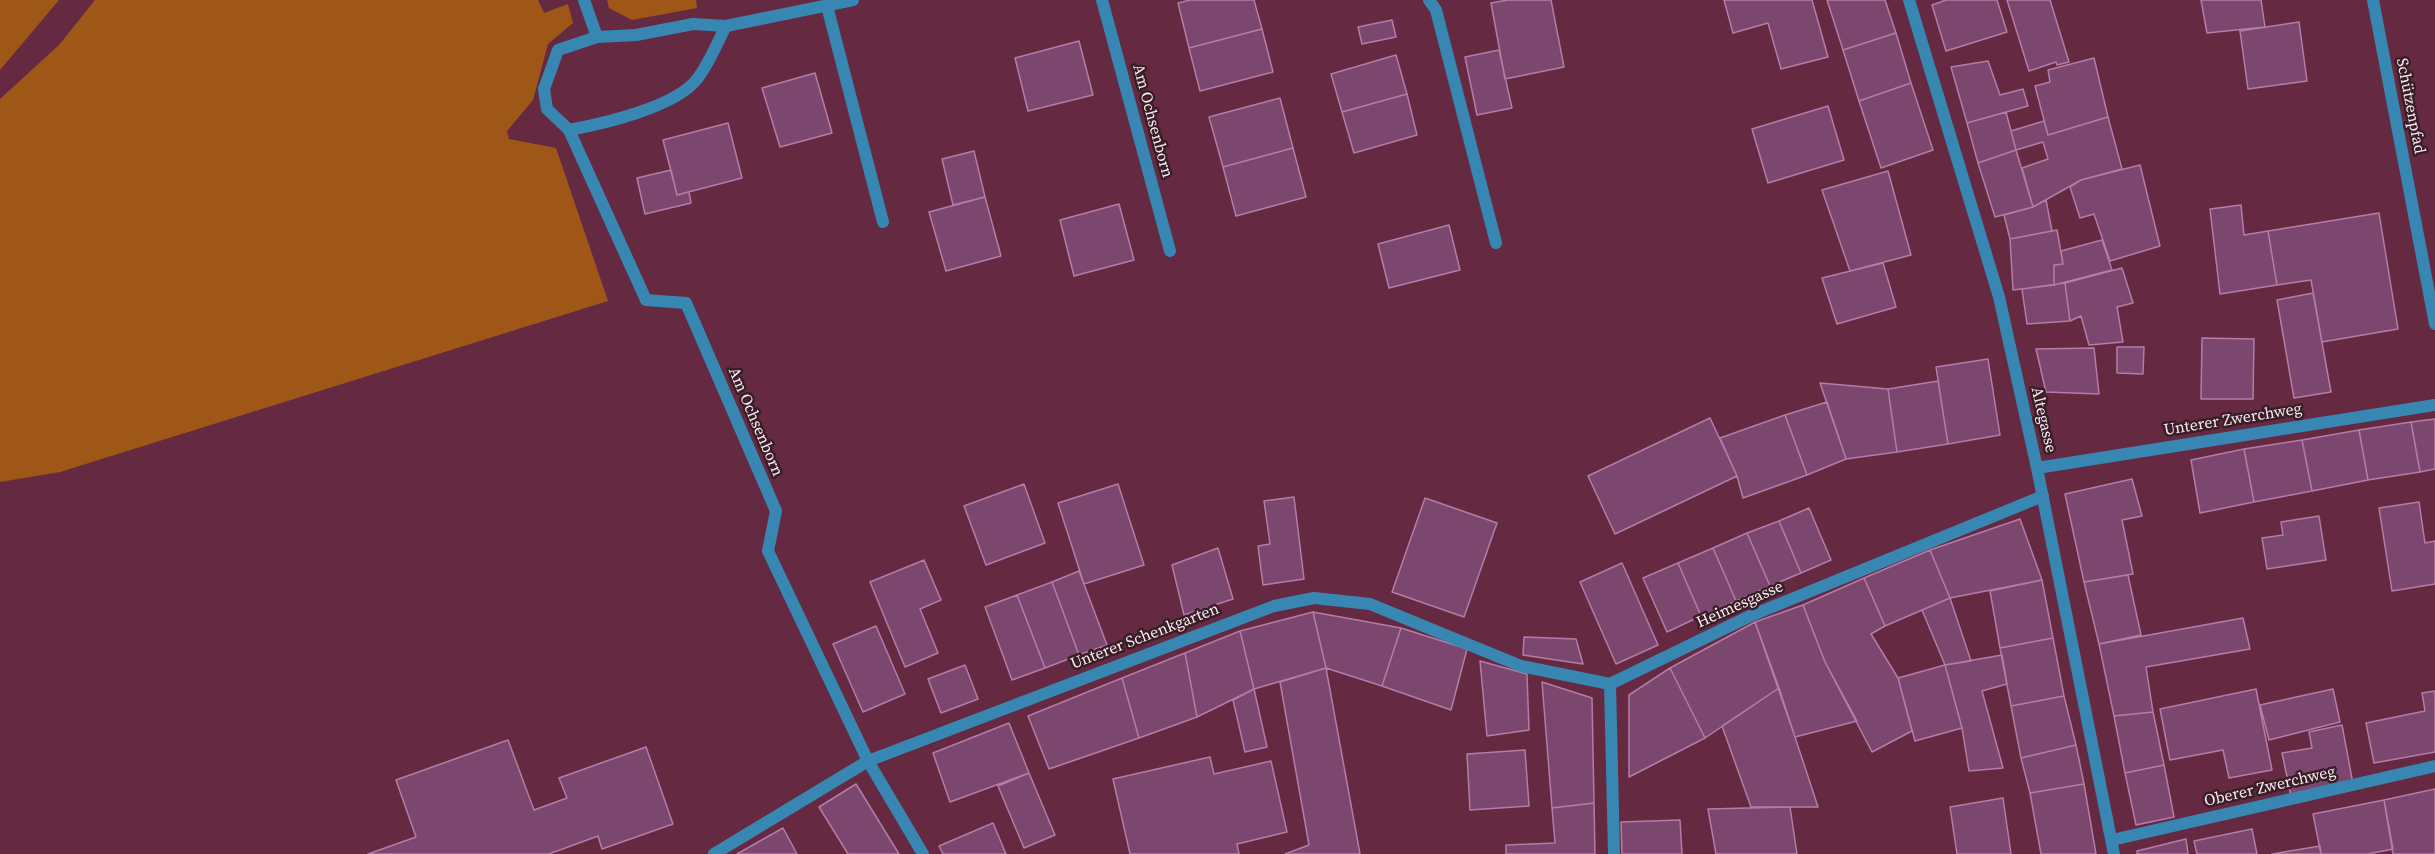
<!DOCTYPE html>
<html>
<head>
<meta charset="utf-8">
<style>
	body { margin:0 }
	canvas { display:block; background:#652942 }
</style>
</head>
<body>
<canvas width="2435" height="854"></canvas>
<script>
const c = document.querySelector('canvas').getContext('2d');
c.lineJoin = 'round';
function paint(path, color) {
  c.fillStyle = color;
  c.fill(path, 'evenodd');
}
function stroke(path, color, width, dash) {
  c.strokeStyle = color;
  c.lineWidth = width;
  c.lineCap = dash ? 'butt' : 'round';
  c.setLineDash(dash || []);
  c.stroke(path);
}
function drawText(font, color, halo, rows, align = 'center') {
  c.font = font + ' "Source Serif 4",serif';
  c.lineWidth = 5;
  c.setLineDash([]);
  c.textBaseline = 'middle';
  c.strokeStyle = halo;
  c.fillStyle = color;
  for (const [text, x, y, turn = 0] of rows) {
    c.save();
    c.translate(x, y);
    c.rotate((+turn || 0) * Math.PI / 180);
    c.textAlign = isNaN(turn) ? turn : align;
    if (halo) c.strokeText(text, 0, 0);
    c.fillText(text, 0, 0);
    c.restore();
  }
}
paint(new Path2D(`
	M0,0H59L0,70Z
	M95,0H538L544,13L568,4L573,23L548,44L533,100L507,131L509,139L556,148L608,301L60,472L0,482V99L59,45Z
	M607,0H696L697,8L632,20L609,8Z`), '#9f5717');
const building = new Path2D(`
	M1190,0H1254L1262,29L1189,48L1178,3Z
	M1508,0H1551L1564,67L1505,79L1491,3Z
	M1724,0H1812L1828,57L1781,69L1768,23L1733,33Z
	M1827,0H1885L1896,33L1843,50Z
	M1946,0H1997L2007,32L1946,51L1932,5Z
	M2007,0H2050L2069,62L2057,65L2056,62L2029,71Z
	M2201,0H2261L2265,27L2207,33Z
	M1392,20L1396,37L1362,44L1358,27Z
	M2299,22L2307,81L2248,89L2240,31Z
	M1262,29L1273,72L1200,91L1189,48Z
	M1896,33L1911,83L1859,101L1843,50Z
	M1079,41L1093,95L1028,111L1015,58Z
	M1499,50L1512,108L1477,115L1465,57Z
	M1396,55L1407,94L1342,112L1331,74Z
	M2094,58L2108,117L2048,135L2035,86L2050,82L2048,70Z
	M1988,61L2000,95L2023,89L2028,106L1967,123L1951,67Z
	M815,73L832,133L780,147L762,88Z
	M1911,83L1933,150L1881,168L1859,101Z
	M1407,94L1417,135L1354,153L1342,112Z
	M1280,98L1293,148L1223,167L1209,117Z
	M1828,106L1844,160L1768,183L1752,129Z
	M2006,112L2016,150L1978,163L1967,123Z
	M2108,117L2122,169L2081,180L2033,207L2022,168L2048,159L2043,142L2016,150L2011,131L2044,121L2048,135Z
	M728,123L742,178L677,195L663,140Z
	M1293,148L1306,197L1236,216L1223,167Z
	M2016,150L2033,207L1995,217L1978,163Z
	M974,151L985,197L953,205L942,159Z
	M2140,165L2160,246L2110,261L2094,214L2080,218L2070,187L2081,180Z
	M671,170L677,195L689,192L691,203L645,214L637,178Z
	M1888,171L1911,255L1850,271L1822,190Z
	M985,197L1001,256L946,271L929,212Z
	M2046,200L2052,231L2010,239L2004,215L2033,207Z
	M1119,204L1134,260L1074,276L1060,220Z
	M2241,205L2244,235L2268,231L2277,285L2220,294L2210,209Z
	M2379,213L2398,329L2322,342L2311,280L2277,285L2268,231Z
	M1449,225L1460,270L1389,288L1378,244Z
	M2057,230L2063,264L2054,265V285L2013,290L2010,239Z
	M2102,240L2112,270L2054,285V265L2063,264L2061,251Z
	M1883,263L1896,307L1837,324L1822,278Z
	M2122,268L2133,303L2117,307L2123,342L2089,345L2081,316L2070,321L2065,283Z
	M2065,283L2070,321L2027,324L2022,289Z
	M2313,293L2331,392L2294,398L2277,300Z
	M2202,338L2254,339L2253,399H2201Z
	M2117,347H2144L2143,374L2117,373Z
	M2094,348L2099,394L2046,392L2036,349Z
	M1988,359L2000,435L1948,444L1936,367Z
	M1938,381L1948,444L1897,452L1888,389Z
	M1820,383L1888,389L1897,452L1846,459Z
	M1827,402L1846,459L1807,475L1785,415Z
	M1785,415L1807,475L1743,498L1737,476L1720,438Z
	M1710,418L1737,476L1615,534L1588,476Z
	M2435,419V469L2420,472L2411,422Z
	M2411,422L2420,472L2368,480L2359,430Z
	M2359,430L2368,480L2312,491L2302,440Z
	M2302,440L2312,491L2254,502L2244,449Z
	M2244,449L2254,502L2200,513L2191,460Z
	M2132,479L2142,516L2122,520L2133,574L2084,582L2065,494Z
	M1024,484L1045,543L986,565L964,506Z
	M1118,484L1144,565L1084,584L1058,503Z
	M1294,497L1304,579L1263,585L1258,546L1270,544L1264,501Z
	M1425,498L1497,523L1464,617L1392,592Z
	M2419,502L2425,543L2435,541V584L2392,591L2379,508Z
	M1809,508L1831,560L1801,573L1779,521Z
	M2319,516L2326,560L2267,569L2262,538L2283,535L2281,522Z
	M2020,519L2042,580L1950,598L1930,550Z
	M1779,521L1801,573L1770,586L1747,533Z
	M1747,533L1770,586L1736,601L1713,548Z
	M1218,548L1233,599L1184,615L1172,565Z
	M1713,548L1736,601L1701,616L1678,563Z
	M1930,550L1950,598L1885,626L1864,578Z
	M924,560L941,600L920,609L938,653L905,667L870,582Z
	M1622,563L1658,645L1616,664L1580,582Z
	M1678,563L1701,616L1667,632L1643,578Z
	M1079,571L1107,645L1079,655L1052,582Z
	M2128,575L2141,635L2099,644L2084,582Z
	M1864,578L1885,626L1871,634L1898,678L1912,731L1872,752L1825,662L1803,605Z
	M2042,580L2053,638L2000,648L1990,591Z
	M1052,582L1079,655L1045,668L1017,595Z
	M1017,595L1045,668L1012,680L985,607Z
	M1950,598L1971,661L1945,665L1922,610Z
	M1803,605L1825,662L1857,721L1795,737L1755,622Z
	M1313,612L1326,668L1254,689L1240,631Z
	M1313,612L1401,628L1382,686L1326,668Z
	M2243,618L2250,649L2146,667L2153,712L2114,716L2099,644Z
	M1755,622L1779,688L1705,738L1670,668Z
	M876,626L905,694L863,712L833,644Z
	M1401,628L1467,649L1451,710L1382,686Z
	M1240,631L1254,689L1197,717L1185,653Z
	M1524,637L1576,639L1583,664L1523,655Z
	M2053,638L2064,696L2011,706L2000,648Z
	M1185,653L1197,717L1139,738L1122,678Z
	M2002,655L2007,684L1982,691L2003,768L1969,771L1962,728L1945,665Z
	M1480,661L1527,674L1529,730L1487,736Z
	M965,665L978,699L941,713L928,679Z
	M1945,665L1962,728L1915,741L1898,678Z
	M1326,668L1360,854H1285L1309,845L1280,682Z
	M1670,668L1705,738L1629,777V695Z
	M1122,678L1139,738L1049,769L1028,716Z
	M1542,682L1592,698L1594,803L1552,808Z
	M1779,688L1795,737L1818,807H1751L1722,726Z
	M1254,689L1267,747L1245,752L1233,700Z
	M2256,689L2272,770L2229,778L2223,750L2170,760L2160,709Z
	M2333,689L2340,722L2269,740L2260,705Z
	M2435,691V752L2374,763L2366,723L2425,711L2422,693Z
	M2064,696L2076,745L2021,758L2011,706Z
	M2153,712L2164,765L2125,773L2114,716Z
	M1009,723L1029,773L950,802L933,753Z
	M2342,725L2353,784L2291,796L2282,753L2312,748L2309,732Z
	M508,740L534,810L567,798L559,778L646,747L673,824L602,849L598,836L549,854H368L416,837L396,780Z
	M2076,745L2084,784L2030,793L2021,758Z
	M1525,750L1529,806L1470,810L1467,754Z
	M1210,757L1214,774L1271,761L1287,832L1237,844L1239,854H1130L1113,779Z
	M2164,765L2174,817L2136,825L2125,773Z
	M1029,773L1055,835L1024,848L998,786Z
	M856,784L899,854H848L819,807Z
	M2084,784L2096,854H2041L2030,793Z
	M2435,789V854H2393L2384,800Z
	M2003,798L2011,854H1957L1950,807Z
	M2384,800L2393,849L2368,854H2321L2313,814Z
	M1594,803L1595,854H1506V845L1555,843L1552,808Z
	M1790,807L1797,854H1716L1708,809Z
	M1680,820L1682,854H1622L1621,822Z
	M993,823L1006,854H943L939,846Z
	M783,828L797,854H737Z
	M2252,829L2257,854H2197L2194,841Z
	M2186,839L2188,854H2137V851Z
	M2320,846L2321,854H2272Z`);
paint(building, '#7b476f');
stroke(building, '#b57ca7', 1.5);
stroke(new Path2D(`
	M584,0L597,37
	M853,0L726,26L693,24L636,35L597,37L558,50L544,89L547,109L569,130L646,300L686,303L776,511L768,551L868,761L923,854
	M1102,0L1170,251
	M1429,0L1436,10L1496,243
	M1909,0L1999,297L2037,468L2114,854
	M2373,0L2435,324
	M827,6L883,222
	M569,130C602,124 676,107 697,79C709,64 717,43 726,26
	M2037,468L2435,405
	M1610,684L1750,616L2043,496
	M1610,684L1614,854
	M2112,840L2435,766
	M714,854L868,761L1274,606L1314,598L1370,604L1521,666L1610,684`), '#3887b3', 12);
drawText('16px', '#fbebf0', '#391e28', [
	["Schützenpfad",2410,106,79],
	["Am Ochsenborn",1152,121,75],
	["Altegasse",2043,420,77],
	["Unterer Zwerchweg",2233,420,-9],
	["Am Ochsenborn",755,422,67],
	["Heimesgasse",1740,605,-24],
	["Unterer Schenkgarten",1145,637,-21],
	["Oberer Zwerchweg",2270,787,-13]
]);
</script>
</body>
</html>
